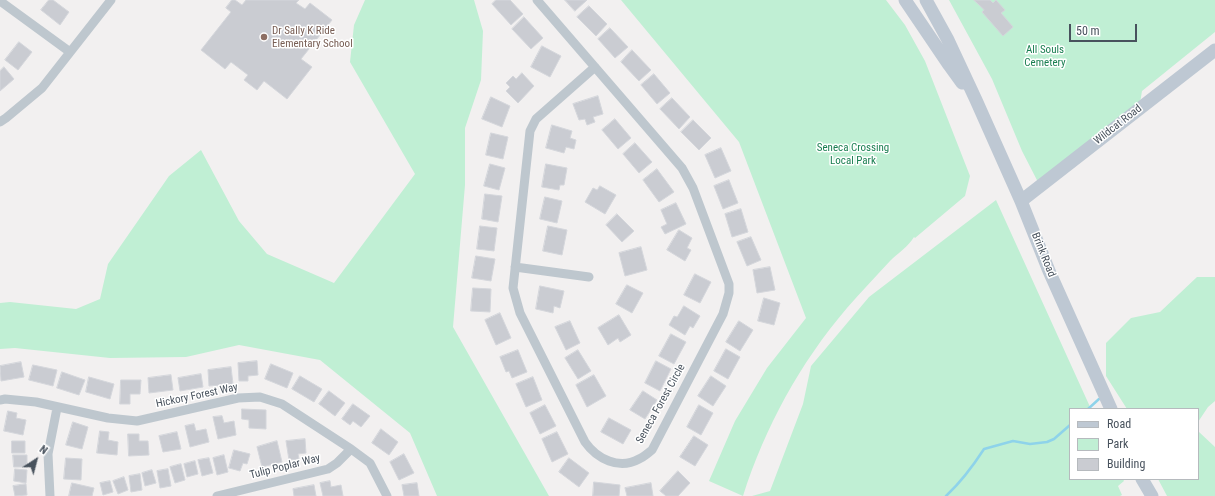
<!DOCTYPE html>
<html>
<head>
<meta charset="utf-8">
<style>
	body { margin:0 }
	#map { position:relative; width:1215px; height:496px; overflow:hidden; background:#f2f0f0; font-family:"Roboto Condensed",sans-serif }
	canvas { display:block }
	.legend { position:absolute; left:1069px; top:408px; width:130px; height:72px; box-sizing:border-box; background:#fff; border:1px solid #b6babe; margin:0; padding:5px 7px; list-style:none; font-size:12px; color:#48525d }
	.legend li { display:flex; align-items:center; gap:8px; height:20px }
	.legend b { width:20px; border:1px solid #b6babe }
	.north { position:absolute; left:16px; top:440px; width:40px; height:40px; -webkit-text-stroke:3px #fff; paint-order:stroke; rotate:36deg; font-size:11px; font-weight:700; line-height:16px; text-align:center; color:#48525d }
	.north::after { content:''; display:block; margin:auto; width:14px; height:18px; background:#48525d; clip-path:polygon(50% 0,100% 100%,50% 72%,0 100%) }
	.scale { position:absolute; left:1069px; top:24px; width:68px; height:18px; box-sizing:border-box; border:2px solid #48525d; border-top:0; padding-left:5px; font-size:12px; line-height:14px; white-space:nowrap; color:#48525d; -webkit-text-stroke:3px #fff; paint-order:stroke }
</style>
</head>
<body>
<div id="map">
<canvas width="1215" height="496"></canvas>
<ul class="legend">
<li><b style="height:5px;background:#bec8d3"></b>Road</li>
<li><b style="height:11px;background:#c0efd4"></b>Park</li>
<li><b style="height:11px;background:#caccd2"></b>Building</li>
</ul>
<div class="north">N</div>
<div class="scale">50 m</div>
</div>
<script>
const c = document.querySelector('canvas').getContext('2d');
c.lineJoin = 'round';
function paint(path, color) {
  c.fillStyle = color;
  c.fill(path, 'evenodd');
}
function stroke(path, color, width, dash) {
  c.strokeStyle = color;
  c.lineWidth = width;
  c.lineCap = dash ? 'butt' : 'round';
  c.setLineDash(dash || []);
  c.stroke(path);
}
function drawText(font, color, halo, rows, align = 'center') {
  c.font = font + ' "Roboto Condensed",sans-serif';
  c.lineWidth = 3;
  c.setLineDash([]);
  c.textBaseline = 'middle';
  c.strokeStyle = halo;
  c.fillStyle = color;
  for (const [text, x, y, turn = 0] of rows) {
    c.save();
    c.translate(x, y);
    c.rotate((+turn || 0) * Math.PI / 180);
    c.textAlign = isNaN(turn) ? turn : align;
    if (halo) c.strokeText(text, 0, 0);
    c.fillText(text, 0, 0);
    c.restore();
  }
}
paint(new Path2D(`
	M365,0H474L483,31L481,80L465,128V185L453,327L549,496H437L410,433L320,360L239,345L186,357L110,358L15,348L0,349V303L10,302L76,309L100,299L108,264L169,176L201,150L239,221L267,254L334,283L415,174L350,62L354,25Z
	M621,0H886L905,25L925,61L970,176L965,196L915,238L914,237C909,246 897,254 890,261C876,276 861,292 847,308C800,363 765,427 743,496L709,481L735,421L767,368L806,318L739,142Z
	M949,0H1215V32L1142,91L1139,109L1040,186L1022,151L992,79Z
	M996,200L1091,409H1070V479H1123L1124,481L1118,486L1122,495L1120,496H752L770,491L803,404L811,366L869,297Z
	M1197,277H1215V401L1208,407L1198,422V409H1127L1106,376V343L1131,318L1160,312Z
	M1198,431L1215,447V496H1167L1158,479H1198Z`), '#c0efd4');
stroke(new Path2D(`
	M1088,409L1099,399
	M946,496C961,482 973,466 984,449L1013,441L1030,444L1047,442L1054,439L1070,425`), '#8ed3ea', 2.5);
const building = new Path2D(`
	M49,0H53L69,12L60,25L41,10Z
	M232,0H235L242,5L246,0H299L296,3L305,9L310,3L332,20L301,59L312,67L287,99L264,81L257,90L244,80L248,75L231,62L225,69L201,50L231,12L226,8Z
	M496,0H510L523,14L511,25L492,4Z
	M565,0H587L575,11Z
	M974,0H990L993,3L996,0L1005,10L1001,13L1013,27L1003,36L982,12L984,10Z
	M589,6L607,24L596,36L577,17Z
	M524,17L543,38L531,49L512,29Z
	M610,28L628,47L615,58L598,39Z
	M19,42L32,52L18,70L5,60Z
	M542,46L561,56L550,77L531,67Z
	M632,50L651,70L639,81L621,62Z
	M4,67L14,79L0,91V71Z
	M522,73L534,86L518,103L506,91L510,87L506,83L513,76L516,79Z
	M654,74L670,93L657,104L641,85Z
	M598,96L603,114L593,117L595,122L587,125L585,119L579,120L573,104Z
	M491,97L510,106L502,127L482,119Z
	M672,98L690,117L679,129L660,109Z
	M615,119L631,138L618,149L602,130Z
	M693,120L711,138L699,150L681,132Z
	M552,125L572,131L570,138L576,140L574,149L566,147L564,153L546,148Z
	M491,133L508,137L503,159L486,155Z
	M635,143L652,162L639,173L623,154Z
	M721,148L731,171L715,178L705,155Z
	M490,164L505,168L499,190L484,186Z
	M546,164L567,168L564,185H560L559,190L542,187Z
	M657,169L674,192L659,202L643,180Z
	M729,180L738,203L723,209L714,186Z
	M600,186L616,195L605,214L585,202L593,188L597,190Z
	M485,194L502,196L498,222L482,219Z
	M545,197L562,201L557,223L540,219Z
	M676,203L686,224L665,234L661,227L667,224L661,210Z
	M741,209L748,232L732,237L725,214Z
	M617,214L634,231L622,242L606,225Z
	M480,226L497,228L494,251L477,249Z
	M548,226L567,230L562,255L543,251Z
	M679,230L692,238L687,248L691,250L685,261L667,250Z
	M751,237L761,260L747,266L737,242Z
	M641,247L647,270L625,276L619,253Z
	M476,256L495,259L491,281L472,278Z
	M770,267L775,290L757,293L753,270Z
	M695,274L711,282L700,303L684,295Z
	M627,285L643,293L632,313L616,304Z
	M540,286L564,291L560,308L554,306L553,313L536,309Z
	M473,288L491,289L490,312L471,311Z
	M764,298L780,303L774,325L758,321Z
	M684,306L700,316L693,328L690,326L685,335L669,325L674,316L677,317Z
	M500,313L511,338L496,345L485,320Z
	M619,315L631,335L620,342L618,338L608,345L598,328Z
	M570,321L580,343L566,350L555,327Z
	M739,321L753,330L740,351L726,342Z
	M671,334L686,342L674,364L659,356Z
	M726,349L740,357L728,379L714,371Z
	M518,350L527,372L512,378L509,371L506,372L500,357Z
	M578,350L591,371L578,379L565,358Z
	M257,361L258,375L248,376V381H239L238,363Z
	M656,361L671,369L660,391L645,383Z
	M21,362L24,377L1,381L0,366Z
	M271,364L293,373L287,388L265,379Z
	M33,365L57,370L53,386L29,380Z
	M231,367L233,384L209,386L208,370Z
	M62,372L85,380L79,395L57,388Z
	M201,374L203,387L180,391L178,378Z
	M171,375L173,390L149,393L148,378Z
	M594,375L606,396L587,407L576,385Z
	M300,376L322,389L314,402L292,389Z
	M711,376L726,386L713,406L698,396Z
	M89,377L114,384L110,399L86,392Z
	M533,377L542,400L526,407L516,384Z
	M121,380H141L140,394H130V404H120Z
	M329,391L345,403L335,416L319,404Z
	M643,391L657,400L645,419L630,410Z
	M353,404L370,416L361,427L353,421L350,425L342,419Z
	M545,405L556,426L540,434L530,413Z
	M699,405L713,413L701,435L687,427Z
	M242,409L266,410V429L249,428V420L242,419Z
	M8,411L17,413L16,418L26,420L23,435L4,431Z
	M222,416L224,423L234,421L236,435L218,439L213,417Z
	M609,418L631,430L623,444L601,432Z
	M73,422L88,427L82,449L66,445Z
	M194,424L196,431L206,429L209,442L190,447L185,426Z
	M381,429L398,442L389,455L372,443Z
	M100,431L109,432L108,440L118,442L117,455L97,453Z
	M177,432L181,449L163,452L159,436Z
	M557,432L568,454L552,462L542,439Z
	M128,434H139V441H148L149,455L129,456Z
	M694,436L708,445L695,466L680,457Z
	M305,439L306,453L298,454L299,459L289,460L286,441Z
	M12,441H25V453H12Z
	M277,441L282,462L262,467L257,447Z
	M234,450L250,454L247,464L243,463L240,471L229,468Z
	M404,454L414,473L399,480L390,462Z
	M13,455H27V467H14Z
	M224,455L228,472L217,475L213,458Z
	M66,458L82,459L81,480L64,479Z
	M209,458L213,473L202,476L198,460Z
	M569,458L589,473L579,487L559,472Z
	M195,461L198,474L187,477L184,464Z
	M181,464L185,480L175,483L170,467Z
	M15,469L27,470L26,483L14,481Z
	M168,469L171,486L160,488L157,471Z
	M152,470L156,483L145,486L142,473Z
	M678,471L690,483L678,496H666L660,491Z
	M140,474L142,490L131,492L129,476Z
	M124,477L128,490L118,494L113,481Z
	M110,481L113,492L103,495L100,483Z
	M330,481L331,487L341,485L343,496H323L320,483Z
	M594,482L620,485L619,496H593Z
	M72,483L94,488L92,496H69Z
	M417,483L419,496H404L402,485Z
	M651,483L653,496H627L625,488Z
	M26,484L27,495L15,496L13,486Z
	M314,485L316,496H294L293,489Z`);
paint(building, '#caccd2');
stroke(building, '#d4d6db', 1);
stroke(new Path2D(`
	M537,0L682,168L693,188L729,284V293L723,314L652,450C648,453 644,457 639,459C619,470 597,459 585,442L520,313L513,288L530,131L536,119L595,67
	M0,1L70,52
	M0,122L6,118L42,88L111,0
	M515,267L589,277
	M0,400L5,399L36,402L108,418L137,421L238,398L260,397L282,404L351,449L370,463L387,496
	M50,496L48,454L57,408
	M217,496L328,469L337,463L351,449`), '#bec7ce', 9);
stroke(new Path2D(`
	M905,0L949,65L962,83
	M926,0L948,40L976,100L1021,201L1049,271L1111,409
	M1021,201L1215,50
	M1142,479L1152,496`), '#bec8d3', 13);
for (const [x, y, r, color] of [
	[264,37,4,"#8d6e63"]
]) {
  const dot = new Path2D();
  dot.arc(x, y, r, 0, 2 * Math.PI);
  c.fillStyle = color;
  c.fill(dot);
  stroke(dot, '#fff', 1.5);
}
drawText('11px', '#785e54', '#fff', [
	["Dr Sally K Ride",272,31],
	["Elementary School",272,44]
], 'left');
drawText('11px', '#197e50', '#fff', [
	["All Souls",1045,50],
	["Cemetery",1045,63],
	["Seneca Crossing",853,148],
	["Local Park",853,161]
]);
drawText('11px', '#48525d', '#fff', [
	["Wildcat Road",1118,125,-38],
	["Brink Road",1043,255,68],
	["Hickory Forest Way",197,396,-12],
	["Seneca Forest Circle",661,404,-61],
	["Tulip Poplar Way",285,467,-14]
]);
</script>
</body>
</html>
